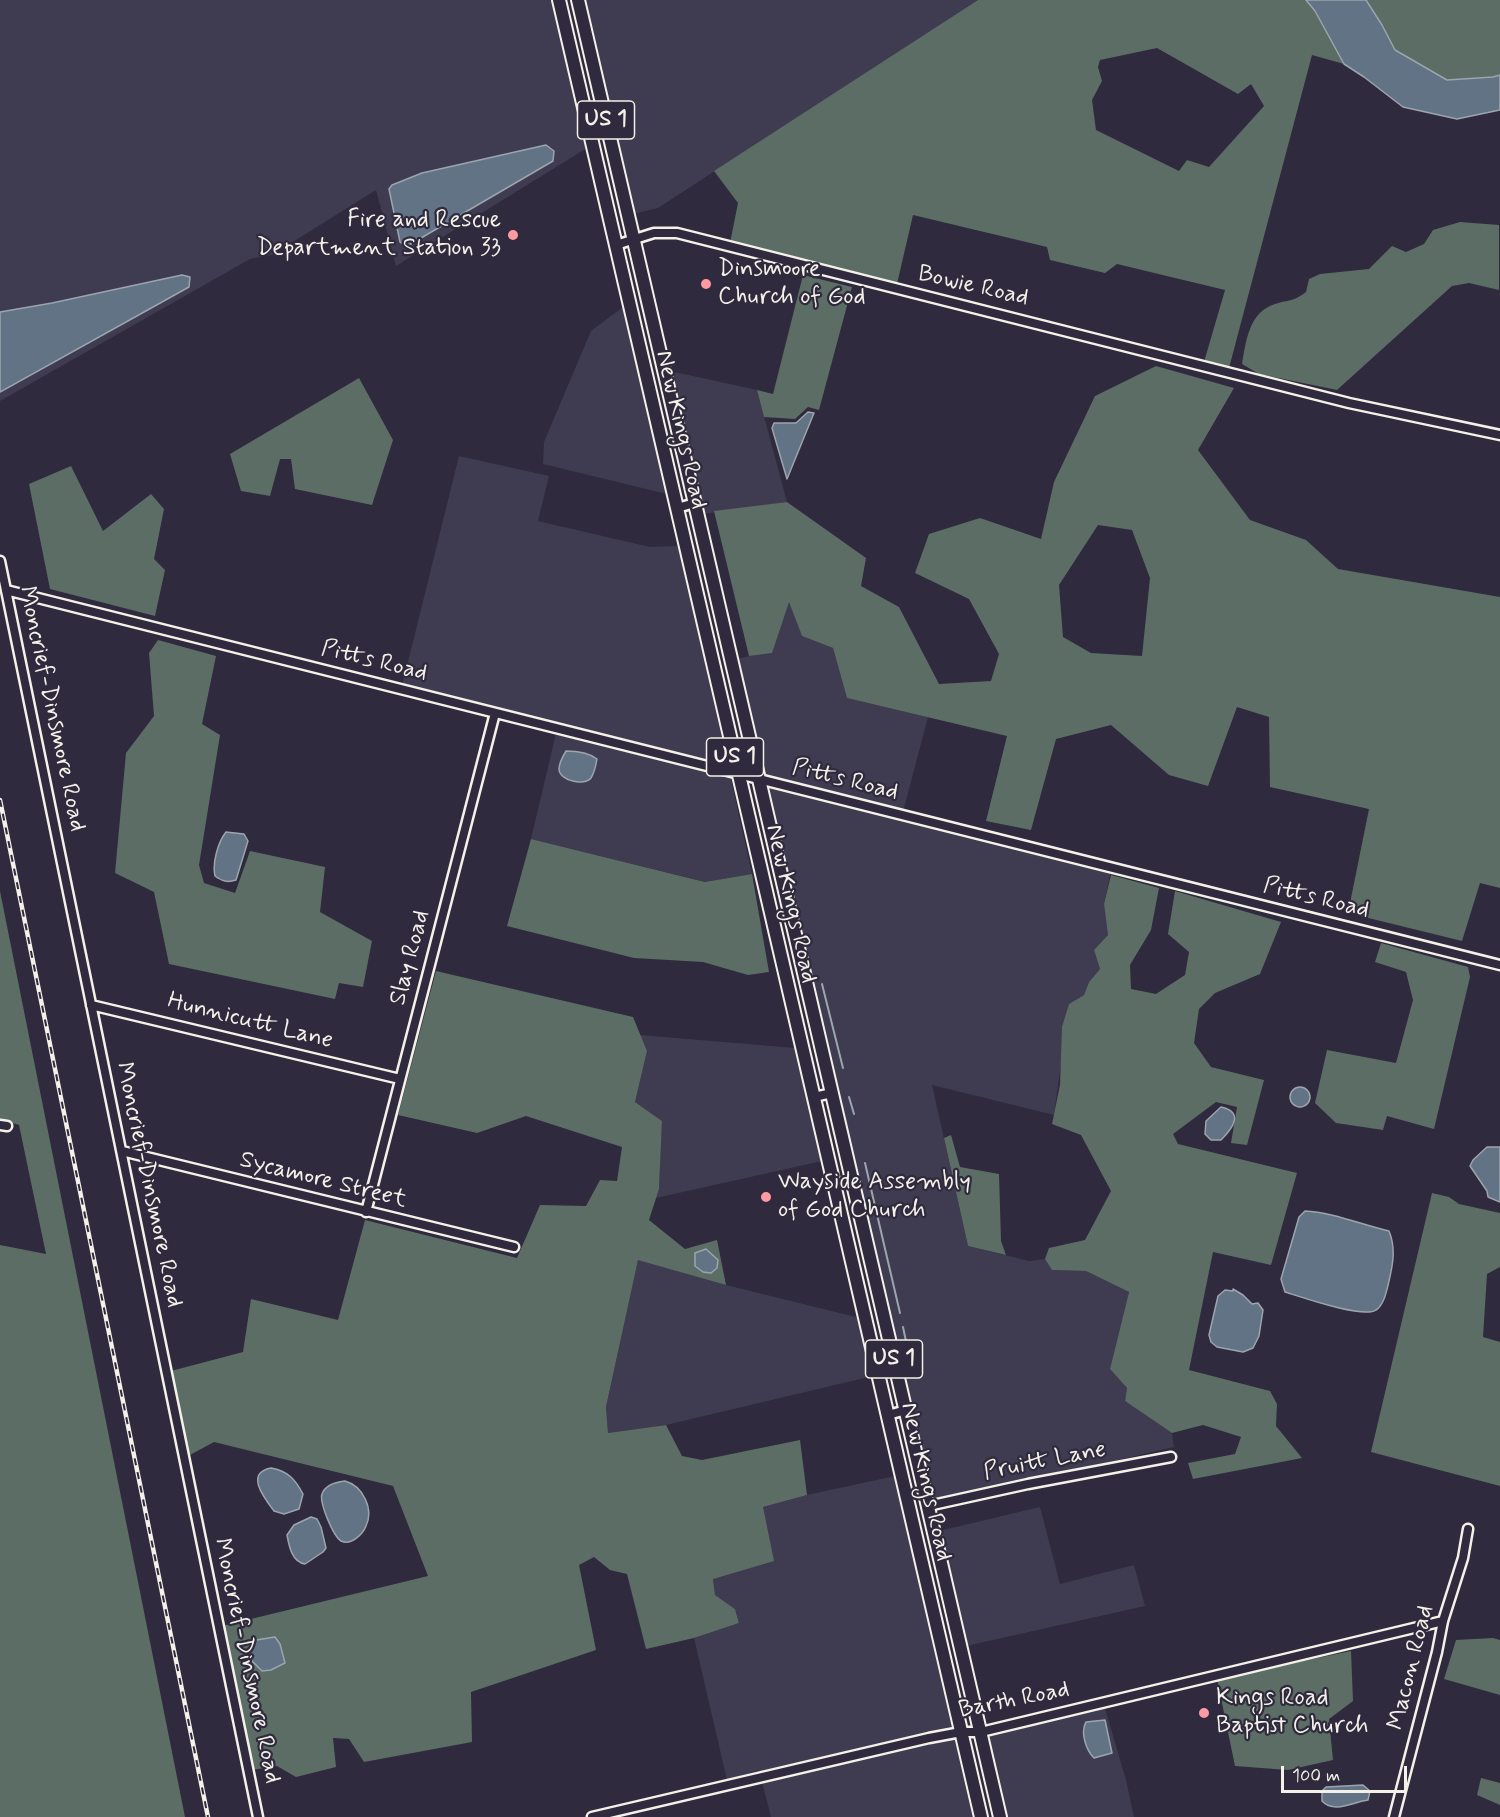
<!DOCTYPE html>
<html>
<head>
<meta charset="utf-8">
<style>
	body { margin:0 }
	#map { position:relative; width:1500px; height:1817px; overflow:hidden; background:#2f2a3d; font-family:Mynerve,sans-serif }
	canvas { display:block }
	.scale { position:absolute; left:1281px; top:1766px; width:126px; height:27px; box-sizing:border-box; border:3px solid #f4f1e8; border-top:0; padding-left:8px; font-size:18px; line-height:21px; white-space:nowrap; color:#f4f1e8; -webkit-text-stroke:4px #2f2a3d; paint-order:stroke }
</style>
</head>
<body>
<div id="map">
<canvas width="1500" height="1817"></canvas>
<div class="scale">100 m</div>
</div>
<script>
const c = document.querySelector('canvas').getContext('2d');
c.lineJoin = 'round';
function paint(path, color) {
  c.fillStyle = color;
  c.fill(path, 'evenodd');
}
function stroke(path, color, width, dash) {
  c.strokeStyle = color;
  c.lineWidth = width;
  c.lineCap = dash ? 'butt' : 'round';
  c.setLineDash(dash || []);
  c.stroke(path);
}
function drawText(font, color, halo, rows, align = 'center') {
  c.font = font + ' Mynerve,sans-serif';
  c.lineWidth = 4.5;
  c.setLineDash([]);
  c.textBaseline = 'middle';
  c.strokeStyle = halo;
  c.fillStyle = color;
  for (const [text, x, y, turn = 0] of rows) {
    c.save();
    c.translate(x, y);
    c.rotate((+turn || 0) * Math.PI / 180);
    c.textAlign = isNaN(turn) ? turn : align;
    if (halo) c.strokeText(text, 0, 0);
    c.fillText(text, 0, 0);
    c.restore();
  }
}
paint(new Path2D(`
	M0,0H552L587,148L396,266L376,190L272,255L250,259L0,401Z
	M584,0H978L658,208L633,214Z
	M623,307L667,494L543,464L544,442L591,331Z
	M670,371L757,390L787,502L703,514Z
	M459,456L549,476L538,521L650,547L679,546L752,874L706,882L531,839L558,725L402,686Z
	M789,601L802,636L833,648L847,698L928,717L903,812L1112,865L1104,904L1108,935L1094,950L1100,969L1089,982L1084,995L1069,1004L1054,1115L932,1085L968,1246L1029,1261L1045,1259L1052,1270L1086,1271L1129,1292L1110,1369L1127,1388L1125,1401L1172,1433L1174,1447L931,1503L779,832L737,659L749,656Z
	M640,1035L795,1048L822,1161L656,1198L659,1189L662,1121L635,1102L647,1051Z
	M638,1259L726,1285L860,1318L873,1376L666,1425L608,1433L606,1407Z
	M895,1476L975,1817H771L759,1770L727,1780L694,1638L739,1623L735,1609L715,1595L713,1578L763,1507L807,1495Z
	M1040,1507L1060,1584L1134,1565L1145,1606L966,1646L939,1531Z
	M1104,1705L1126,1780L1134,1817H1006L987,1734Z`), '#3f3c51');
paint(new Path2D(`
	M978,0H1306L1315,11L1344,64L1312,55L1229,368L1204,362L1225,290L1117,264L1105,273L1050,260L1047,247L913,215L897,284L730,243L738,203L714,171ZM1157,48L1238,94L1251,84L1264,106L1209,167L1187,160L1179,171L1096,130L1092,100L1102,81L1098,67L1100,60Z
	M1366,0H1500V75L1493,77L1447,80L1395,50L1382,25Z
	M1460,222L1499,225V290L1469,283L1452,286L1337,390L1259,374L1242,364C1246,341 1249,312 1275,304C1290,299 1291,303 1306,292L1309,279L1320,274L1369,269L1392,246L1406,252L1424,244L1433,230Z
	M803,275L852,287L819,410L808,407L795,419L764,417L757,390L773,394Z
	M1156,366L1234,388L1198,450L1250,520L1306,540L1338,569L1500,597V888L1480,883L1462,941L1348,913L1369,809L1270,787L1269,717L1237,707L1208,786L1169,775L1111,725L1056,739L1031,830L986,821L1007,736L847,698L833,648L802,636L789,602L772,653L749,656L714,511L787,502L866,558L861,586L899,607L939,684L991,681L999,654L969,599L915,573L929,534L980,518L1041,539L1054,482L1095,396ZM1098,525L1132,530L1150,578L1142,656L1091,653L1063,637L1059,585Z
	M359,378L393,440L372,505L295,489L291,459H280L270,496L241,491L230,454Z
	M71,466L103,531L151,494L164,509L154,559L165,570L155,616L50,589L29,484Z
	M158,640L216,656L202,724L220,735L199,865L204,883L235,893L250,851L325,867L320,912L372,941L363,987L339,983L335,999L169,964L154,892L115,873L126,753L154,716L149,653Z
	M531,839L705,882L752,874L769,972L748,975L703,962L634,958L507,926Z
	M1111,875L1159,888L1151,930L1130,965L1131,989L1156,994L1185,975L1189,952L1168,934L1175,891L1281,922L1260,974L1215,993L1199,1009L1194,1043L1211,1067L1264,1080L1247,1145L1231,1143L1237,1107L1216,1102L1173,1134L1178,1144L1297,1173L1271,1265L1213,1252L1189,1370L1270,1391L1277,1404L1276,1426L1302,1458L1193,1479L1188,1463L1235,1454L1241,1437L1203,1425L1172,1433L1125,1401L1127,1388L1110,1369L1129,1292L1086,1271L1052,1270L1045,1259L1049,1248L1085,1240L1111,1191L1081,1135L1052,1124L1060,1085L1062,1027L1069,1004L1084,995L1089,982L1100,969L1094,950L1108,935L1104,904Z
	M0,891L185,1817H0V1245L46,1254L19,1125L0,1119Z
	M1381,943L1468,967L1470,977L1434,1129L1387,1116L1383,1130L1336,1123L1315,1103L1327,1050L1396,1063L1413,1000L1406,972L1375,962Z
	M436,971L633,1017L647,1051L635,1102L662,1121L659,1189L649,1220L685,1249L717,1240L726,1285L638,1260L606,1407L608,1433L666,1425L682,1456L702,1460L800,1440L807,1495L763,1507L774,1561L713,1579L715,1595L735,1609L739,1623L694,1638L646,1649L627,1574L610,1570L594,1557L579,1565L596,1650L471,1692L472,1742L364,1762L349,1739L333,1738L336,1767L296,1777L277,1766L252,1770L222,1626L428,1576L393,1486L214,1442L188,1456L171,1371L243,1352L251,1299L338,1320L365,1220L517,1258L540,1205L586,1206L600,1180L617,1181L622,1147L526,1116L477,1133L398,1115Z
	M951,1135L960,1167L999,1174L1001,1241L1006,1255L968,1246L944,1138Z
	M1432,1193L1449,1197L1459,1204L1500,1213V1267L1487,1274L1483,1337L1500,1342V1486L1371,1452Z
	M1493,1638L1500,1640V1695L1444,1679L1456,1640Z
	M1351,1651L1353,1701L1329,1719L1333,1760L1288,1770L1235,1766L1217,1679Z
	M1481,1778L1500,1783V1805L1477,1795Z`), '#5c6d65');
const water = new Path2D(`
	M1306,0H1366L1382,25L1395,50L1447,80L1493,77L1500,75V110L1457,119L1403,107L1364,77L1344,64L1315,11Z
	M546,145L554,151L553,161L409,245L405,246L400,242L389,189L392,185L422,173Z
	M182,275L190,277L189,287L0,392V312L52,303Z
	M808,412L814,413L787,479L772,428L774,423H796Z
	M566,751C577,751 588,752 597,759C596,765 594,773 591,778C585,786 559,781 559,769C559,764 563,756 566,751Z
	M226,832L244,834L248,841L236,880C227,883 222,881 215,876C212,863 218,842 226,832Z
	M1290 1097a10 10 0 1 1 20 0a10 10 0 1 1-20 0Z
	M1221,1107C1245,1112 1232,1129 1221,1140H1211L1205,1134L1206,1121Z
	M1487,1147H1500V1202L1488,1197L1487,1191L1470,1166L1473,1160Z
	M1305,1211C1331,1212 1363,1225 1389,1231C1396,1248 1393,1264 1389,1281C1387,1290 1384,1305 1376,1310C1364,1319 1301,1297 1285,1292L1281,1279L1299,1217Z
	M706,1249L718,1260L717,1268L711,1273L703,1272L695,1266V1253Z
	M1233,1289L1243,1295L1252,1304L1258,1303L1263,1310L1259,1336L1253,1348L1243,1352L1217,1347L1211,1342L1209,1335L1218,1296L1225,1290L1233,1291Z
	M271,1468C288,1471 295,1479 303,1494L299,1509L284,1514L274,1511C265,1499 244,1473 271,1468Z
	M345,1481C363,1486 374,1509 366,1526C363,1534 351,1546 341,1541C333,1536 319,1502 322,1494C325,1485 337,1482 345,1481Z
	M311,1517L317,1519L321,1527L326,1548L323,1552L305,1564C292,1562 289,1546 287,1535L294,1525Z
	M275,1637L280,1644L285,1663L271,1670L262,1671L250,1659L249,1647L250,1641Z
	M1105,1720L1112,1753L1094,1758C1086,1750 1080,1732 1086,1722Z
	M1363,1785L1370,1791L1368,1800C1353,1802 1334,1814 1322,1801V1791L1326,1787Z`);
paint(water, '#627386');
stroke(water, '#9ca5ad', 1.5);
stroke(new Path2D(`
	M822,984L843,1068
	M849,1097L854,1114
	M865,1163L900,1313
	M903,1327L912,1370`), '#9ca5ad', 2);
const minor = new Path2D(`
	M616,245L654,233H677L1349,403L1500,435
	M677,508L695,503
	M0,561L258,1817
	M6,590L1500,965
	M91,1005L400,1079
	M814,1097L832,1093
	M0,1125L7,1126
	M122,1151L514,1247
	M366,1212L495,713
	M888,1415L906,1410
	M928,1506L1028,1484L1171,1457
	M592,1817L929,1738L961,1732H981L1443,1621
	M1394,1817L1437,1652L1443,1621L1463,1558L1468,1529`);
const highway = new Path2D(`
	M559,0L981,1817
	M578,0L1000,1817`);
stroke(minor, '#f4f1e8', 13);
stroke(highway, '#f4f1e8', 16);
stroke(minor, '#2f2a3d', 8);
stroke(highway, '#2f2a3d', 12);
const rail = new Path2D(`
	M0,800L208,1817`);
stroke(rail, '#f4f1e8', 4.5);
stroke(rail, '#2f2a3d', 2, [7]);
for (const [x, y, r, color] of [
	[513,235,6,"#ff9aa2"],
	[706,284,6,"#ff9aa2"],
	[766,1197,6,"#ff9aa2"],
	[1204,1713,6,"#ff9aa2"]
]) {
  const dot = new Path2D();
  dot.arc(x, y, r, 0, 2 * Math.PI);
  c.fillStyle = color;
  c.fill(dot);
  stroke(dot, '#2f2a3d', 2);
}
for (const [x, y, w] of [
	[606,120,57],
	[735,757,57],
	[894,1359,57]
]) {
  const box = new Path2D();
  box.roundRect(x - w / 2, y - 19, w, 38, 4.5);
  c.fillStyle = '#2f2a3d';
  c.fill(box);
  stroke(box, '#f4f1e8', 1.5);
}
drawText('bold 22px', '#f4f1e8', null, [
	["US 1",606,120],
	["US 1",735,757],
	["US 1",894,1359]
]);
drawText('24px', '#f4f1e8', '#2f2a3d', [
	["Fire and Rescue",501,221,"right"],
	["Department Station 33",501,249,"right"],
	["Dinsmoore",718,270],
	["Church of God",718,298],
	["Wayside Assembly",778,1183],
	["of God Church",778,1211],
	["Kings Road",1216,1699],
	["Baptist Church",1216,1727]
], 'left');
drawText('24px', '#f4f1e8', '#2f2a3d', [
	["Bowie Road",973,287,13],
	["New Kings Road",680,430,77],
	["Pitts Road",374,662,14],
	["Moncrief-Dinsmore Road",51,709,78],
	["Pitts Road",845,781,14],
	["Pitts Road",1316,899,14],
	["New Kings Road",790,904,77],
	["Slay Road",411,958,-75],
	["Hunnicutt Lane",250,1022,14],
	["Sycamore Street",323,1181,14],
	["Moncrief-Dinsmore Road",148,1185,78],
	["Pruitt Lane",1045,1462,-11],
	["New Kings Road",925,1482,77],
	["Moncrief-Dinsmore Road",246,1661,78],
	["Macon Road",1412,1668,-76],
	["Barth Road",1014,1701,-11]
]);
</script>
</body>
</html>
